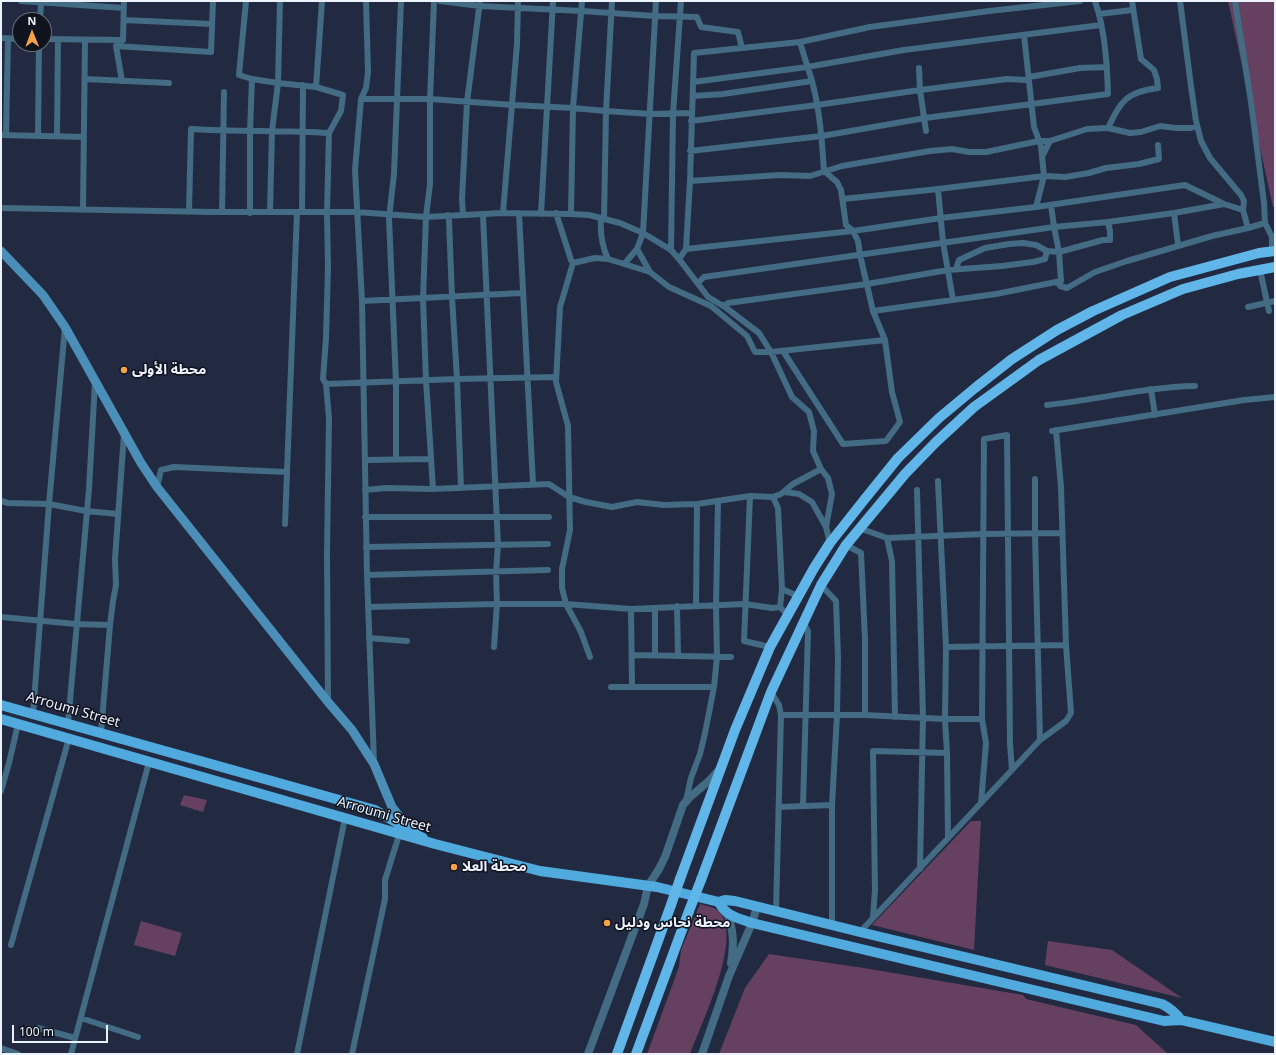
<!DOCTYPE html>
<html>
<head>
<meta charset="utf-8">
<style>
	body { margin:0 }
	#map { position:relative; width:1276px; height:1055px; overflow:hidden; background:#222a41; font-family:"Noto Sans",sans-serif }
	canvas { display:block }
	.frame { position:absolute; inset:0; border:2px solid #ecf1fe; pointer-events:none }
	.north { position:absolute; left:12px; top:12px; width:40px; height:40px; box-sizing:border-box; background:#0f131d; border:1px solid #676c77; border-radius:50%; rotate:359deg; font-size:11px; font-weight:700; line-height:16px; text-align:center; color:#ecf1fe }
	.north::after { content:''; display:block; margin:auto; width:14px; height:18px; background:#f7a149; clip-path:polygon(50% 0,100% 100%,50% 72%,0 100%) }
	.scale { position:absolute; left:12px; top:1025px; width:96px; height:18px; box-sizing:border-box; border:2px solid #ecf1fe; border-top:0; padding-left:5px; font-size:12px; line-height:14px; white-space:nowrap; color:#ecf1fe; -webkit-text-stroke:3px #0f131d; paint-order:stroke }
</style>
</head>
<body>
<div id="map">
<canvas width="1276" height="1055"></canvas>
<div class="frame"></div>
<div class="north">N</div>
<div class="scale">100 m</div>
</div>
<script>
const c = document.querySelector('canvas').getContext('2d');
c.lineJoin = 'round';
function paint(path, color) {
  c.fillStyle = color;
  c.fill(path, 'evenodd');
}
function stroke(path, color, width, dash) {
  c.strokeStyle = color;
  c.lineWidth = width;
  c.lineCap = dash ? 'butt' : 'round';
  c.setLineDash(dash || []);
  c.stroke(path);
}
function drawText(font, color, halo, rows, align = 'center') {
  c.font = font + ' "Noto Sans","Noto Sans Arabic",sans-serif';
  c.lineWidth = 3;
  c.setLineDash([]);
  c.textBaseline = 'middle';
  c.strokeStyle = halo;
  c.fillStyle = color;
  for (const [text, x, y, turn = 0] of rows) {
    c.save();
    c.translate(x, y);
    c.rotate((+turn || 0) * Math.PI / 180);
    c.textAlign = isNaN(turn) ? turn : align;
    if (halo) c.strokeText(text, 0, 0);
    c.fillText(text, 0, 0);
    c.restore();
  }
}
paint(new Path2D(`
	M1228,1H1275V207H1273Z
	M184,795L207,800L203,812L180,805Z
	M971,821H981L974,950L872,925Z
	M700,904C707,906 716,907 721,914C741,943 701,1024 690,1054H647L679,967L681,950Z
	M141,921L182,933L175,956L134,945Z
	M1048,941L1112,950L1182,998L1045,965Z
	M769,954L864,968L1023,995L1026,999L1136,1025L1167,1053V1054H719L745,988Z`), '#654061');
stroke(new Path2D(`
	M21,1L124,8
	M246,1L239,75L252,79L278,83L272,131L270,212
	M280,1L278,83L316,87L343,95L341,111L329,133L327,213L328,268L326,338L323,379L326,384L329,418L327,553L328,702
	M366,1L368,72L366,88L361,99L355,170L362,301L367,575L374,762
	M440,1L480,6L582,11L655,16L697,17L701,27L738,32L742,48
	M1180,1L1191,86L1196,121L1201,141L1210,158L1241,195L1244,201L1243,210
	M1235,1L1251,102L1264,203L1265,223
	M1099,14L1132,10
	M40,20L41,3
	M124,20L212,24
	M1024,35L1034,127L1041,146L1044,176L1036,207
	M1,38L20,39
	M44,39L123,40
	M116,46L211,52L213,1
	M919,68L920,90L926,131
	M85,79L169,83
	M122,81L116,46L123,40L124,1
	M693,82L807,67L904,50L1101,25
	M316,87L322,1
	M693,96L723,94L812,81
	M361,99H430L513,105L573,108L606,111L650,114L692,113
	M691,121L817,105L920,90L1007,79L1026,80L1029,77L1080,68L1107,67
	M1108,128C1121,101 1126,92 1158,88L1157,79L1154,70L1141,59L1132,1
	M1,135L84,137
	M6,135L8,39
	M38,135L39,44
	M57,136L58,39
	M690,151L822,136L925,118L1108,94C1107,63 1105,30 1095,1
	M1042,157L1050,141
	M690,181L780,175L810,176L842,166L930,151L952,149L969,152H986L1039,141H1050L1087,129L1108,128L1130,133L1141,132L1160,126L1176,128H1191L1197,126
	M938,189L943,242L953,300
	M843,199L938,189L1044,176L1065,177L1089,173L1106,168L1139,164L1159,159L1158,145
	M1,208L212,212H356L426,217L503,213L571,214L589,215L620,223L643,233L671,250L679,259L708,297L725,307L759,333L771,352L792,397L809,412L814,431L813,451L821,469L828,478L832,494L826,527L830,543
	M83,210L85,40
	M189,212L191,129C237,132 283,130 329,133
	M222,212L224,92
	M302,212L303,85
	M250,213V131L252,79
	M503,213L517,44L518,1
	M519,213L533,484
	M556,213L571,260L573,263L560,307L556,382L568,426L570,530L562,569V588L566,604L581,632L590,657
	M1174,213L1178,245
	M541,214L553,1
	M571,214L573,108L582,1
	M448,215L449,220L452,297L457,379L461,488
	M463,215L462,199L467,102L480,1
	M483,215L498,545L496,572L497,604L494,647
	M601,218C600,232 602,246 608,259
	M604,219L606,111L612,1
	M637,249L650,272
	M686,249L853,231L941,218L1036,207L1185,185L1224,204
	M671,250L673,114L681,1
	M679,259L686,249L690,181L694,53L800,42L870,27L989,11L1080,1
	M573,263L595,258L608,259L650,272L669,287L711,306L747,336L755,352H771L885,340
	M625,263L637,249L643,233L656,1
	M956,269L959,260L985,248L1009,244L1023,243L1036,245L1047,251
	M1260,270L1269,311
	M1058,282L1060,286L1067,288L1095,272L1127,261L1212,236L1248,228L1265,223L1272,237V252
	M698,283L704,277L1054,227L1108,222L1174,213L1224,204L1243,210L1248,228
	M362,301L522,293
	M723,306L728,303L867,284L948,270L1002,266L1033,262L1045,259L1047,251L1059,252L1103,240H1110V231L1108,222
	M1248,307L1275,301
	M873,311L996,294L1061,281L1059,252L1054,227L1051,205
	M783,351L843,444L886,441L900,422L892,392L885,340L873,311L860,255L858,241L853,231L846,225L841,190L837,182L824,171C822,141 820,111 812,81C808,68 804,56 800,42
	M326,384L457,379L556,377
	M1151,389L1155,415
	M1047,405C1097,400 1145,387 1195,386
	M1052,431L1244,400L1275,397
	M396,459V382L389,218L394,174L401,1
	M365,460L430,459
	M1035,479V533L1040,740
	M938,481L946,647L945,719L947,753L948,838
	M157,487L161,470L174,467L287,472
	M433,489L426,380L423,299L426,217L430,184V99L434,1
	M365,490L386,488L433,489L549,484L569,497L586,502L612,507L637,502L664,505L697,504L750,496L773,497L781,494L793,484L821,469
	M917,490L923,717L920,869
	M784,492L799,494L812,502L826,527
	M750,496L744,641L770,647
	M773,497L778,508L782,589L798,596
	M1,501L8,503L49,504L86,511L118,514
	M365,517H549
	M285,524L297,212
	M859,528L887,538L984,534L1062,533
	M887,538L892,561L895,717
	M846,545L861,553L865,639V715
	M366,547L548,544
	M367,575L548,570
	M821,585L836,601L838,658L837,715L832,805V925
	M677,606L678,656
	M696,606L697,504
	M368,607L497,604H566L631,609L745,604L772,608L780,607L788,615
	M780,607L782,589
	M655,608V655
	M631,609L632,686
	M1,617L76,624L110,625
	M803,622L808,631L803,806
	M369,638L407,641
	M946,647L1066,645
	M632,655L731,657
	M611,687H714
	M771,692L779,705L781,715L776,911
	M33,714L49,504L65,327
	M781,715H865L945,719H982
	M68,723L89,489L95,382
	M101,733L110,625L113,601L116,585L115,559L124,434
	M1,791L9,763L18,724
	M686,801L691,778L700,754L705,733L714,687L717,657L716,606L718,501
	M981,803L986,743L982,719L984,439L1007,435L1010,744L1012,770
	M779,807L832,805
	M873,917L875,890L873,751L947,753
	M860,932L1040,740L1066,721L1071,713L1066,645L1061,487L1056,430
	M11,945L69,738
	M81,1018L138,1037
	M38,1028L75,1038
	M1,1048L18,1054
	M71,1054L149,762
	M297,1054L345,818
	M352,1054L385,899V880L399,835`), '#436b84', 6);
stroke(new Path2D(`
	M727,913C734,931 734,944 731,963
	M588,1054L644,904L648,886L659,869L665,857L683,805L690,797L710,780L718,771
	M702,1054L729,976L752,923L757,907`), '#436b84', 8);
stroke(new Path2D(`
	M1,251L43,295L65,327L141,463L157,487L328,702L352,730L374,764L392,807L410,830`), '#4b8eb7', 9);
stroke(new Path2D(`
	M1,705L375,810L423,838
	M1,719L435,844L540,871L657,887L719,902L725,900L735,901L860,932L1162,1004C1170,1008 1175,1012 1181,1020
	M719,902C725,916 739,918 752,923L1164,1021L1181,1020L1275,1042`), '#50aade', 10);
stroke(new Path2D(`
	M680,879L735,730L770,647L814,568L830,543L864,500L898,458L939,418L975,388L1012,359L1057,330L1093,311L1170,277L1259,253L1275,251
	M701,880L771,692L821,585L846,545L905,474L936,442L974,407L1039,360L1122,315L1183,289L1238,274L1275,267
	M617,1054L671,905
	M636,1054L689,911`), '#60b6e8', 10);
stroke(new Path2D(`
	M671,905L680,879
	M689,911L701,880`), '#60b6e8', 10);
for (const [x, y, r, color] of [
	[124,370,4,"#f7a149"],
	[454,867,4,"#f7a149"],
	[607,923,4,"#f7a149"]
]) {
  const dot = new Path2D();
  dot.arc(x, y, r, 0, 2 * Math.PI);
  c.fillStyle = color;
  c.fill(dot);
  stroke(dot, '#0f131d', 1.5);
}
drawText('bold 14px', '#ecf1fe', '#0f131d', [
	["محطة الأولى",132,370],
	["محطة العلا",462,867],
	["محطة نحاس ودليل",615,923]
], 'left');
drawText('14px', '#ecf1fe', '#0f131d', [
	["Arroumi Street",73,710,16],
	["Arroumi Street",384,815,16]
]);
</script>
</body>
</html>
